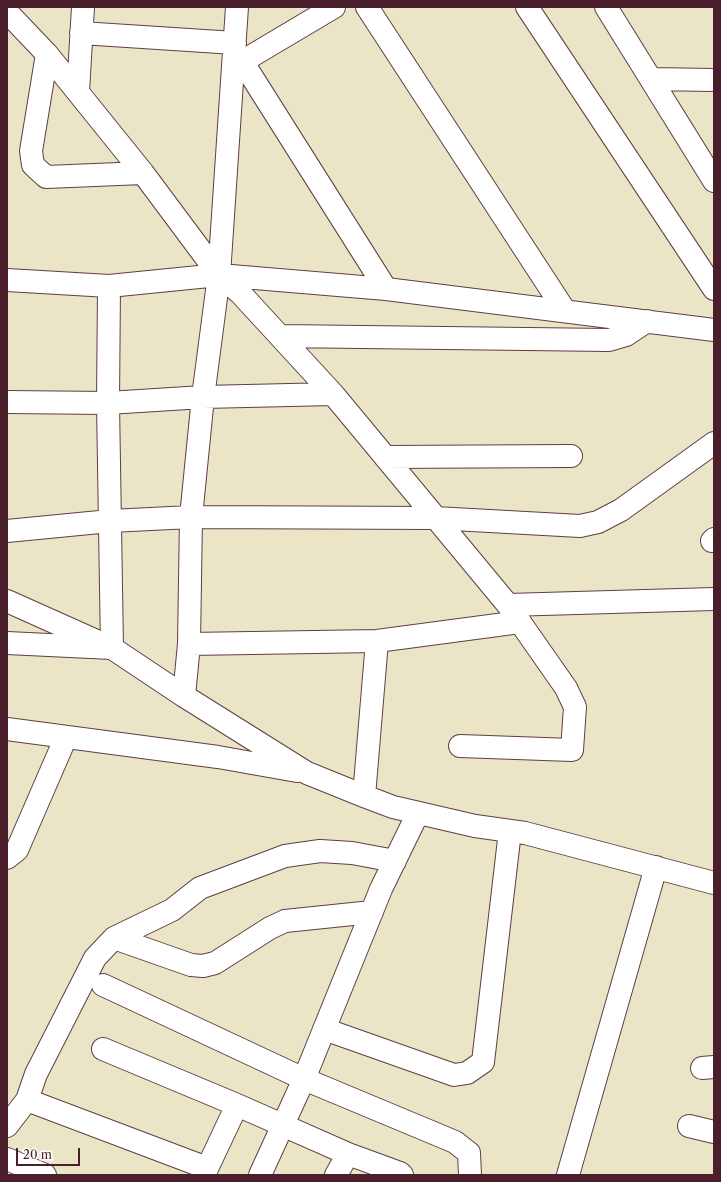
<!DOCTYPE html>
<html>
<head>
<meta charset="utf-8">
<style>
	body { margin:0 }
	#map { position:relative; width:721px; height:1182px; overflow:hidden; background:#ebe5c7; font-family:"Libre Caslon Text",serif }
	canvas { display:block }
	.frame { position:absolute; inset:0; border:8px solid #4a1f2b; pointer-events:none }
	.scale { position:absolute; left:16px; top:1148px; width:64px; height:18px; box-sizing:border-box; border:2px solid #4a1f2b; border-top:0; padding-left:5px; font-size:12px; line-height:14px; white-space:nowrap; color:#4a1f2b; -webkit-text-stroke:3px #fff; paint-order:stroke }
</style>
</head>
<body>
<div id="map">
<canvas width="721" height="1182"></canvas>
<div class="frame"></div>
<div class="scale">20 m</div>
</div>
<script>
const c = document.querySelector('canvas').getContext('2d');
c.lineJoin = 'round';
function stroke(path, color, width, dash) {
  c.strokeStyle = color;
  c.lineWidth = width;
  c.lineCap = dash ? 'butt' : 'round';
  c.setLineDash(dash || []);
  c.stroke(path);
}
const minor = new Path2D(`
	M237,7L219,275L386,289L714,330
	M367,7L565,311
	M527,7L714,289
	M606,7L714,181
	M7,12L47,54L143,173L219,275L241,294L333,394L508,605L566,688L575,707L572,750L460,746
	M81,33L235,43
	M47,54L31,151L33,165L46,177L143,173
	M242,61L386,289
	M233,67L334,7
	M651,79L714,80
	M78,92L83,7
	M7,280L109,286L219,275L203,397L191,517L189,644L184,696
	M280,336L609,340L626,335L647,321
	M7,402L108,403L203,397L333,394
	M385,457L571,456
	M7,531L110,521L191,517L435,518L580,526L598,522L621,510L714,443
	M712,541L714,539
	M7,601L112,648L184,696L307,773L364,796L393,807L475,826L525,833L714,883
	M508,605L714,599
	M7,643L112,648L108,403L109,286
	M189,644L377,641L520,622
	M7,729L218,757L297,771
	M364,796L377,641
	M7,858L17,850L66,737
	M114,938L191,965L203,966L215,963L270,928L285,921L372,912
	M103,985L304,1079L455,1142L469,1153L470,1175
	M324,1029L454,1075L467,1073L483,1062L510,831
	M103,1049L237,1105L348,1154L400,1173L402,1175
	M702,1068L714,1067
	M27,1100L207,1168
	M7,1126L27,1100L36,1074L95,958L114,938L172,910L200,888L285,856L320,851L352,853L395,861
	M689,1126L714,1132
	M7,1159L45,1175
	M204,1175L237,1105
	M260,1175L304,1079L381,889L418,813
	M336,1175L348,1154
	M568,1175L656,867`);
stroke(minor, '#623d42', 24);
stroke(minor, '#fff', 22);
</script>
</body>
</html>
